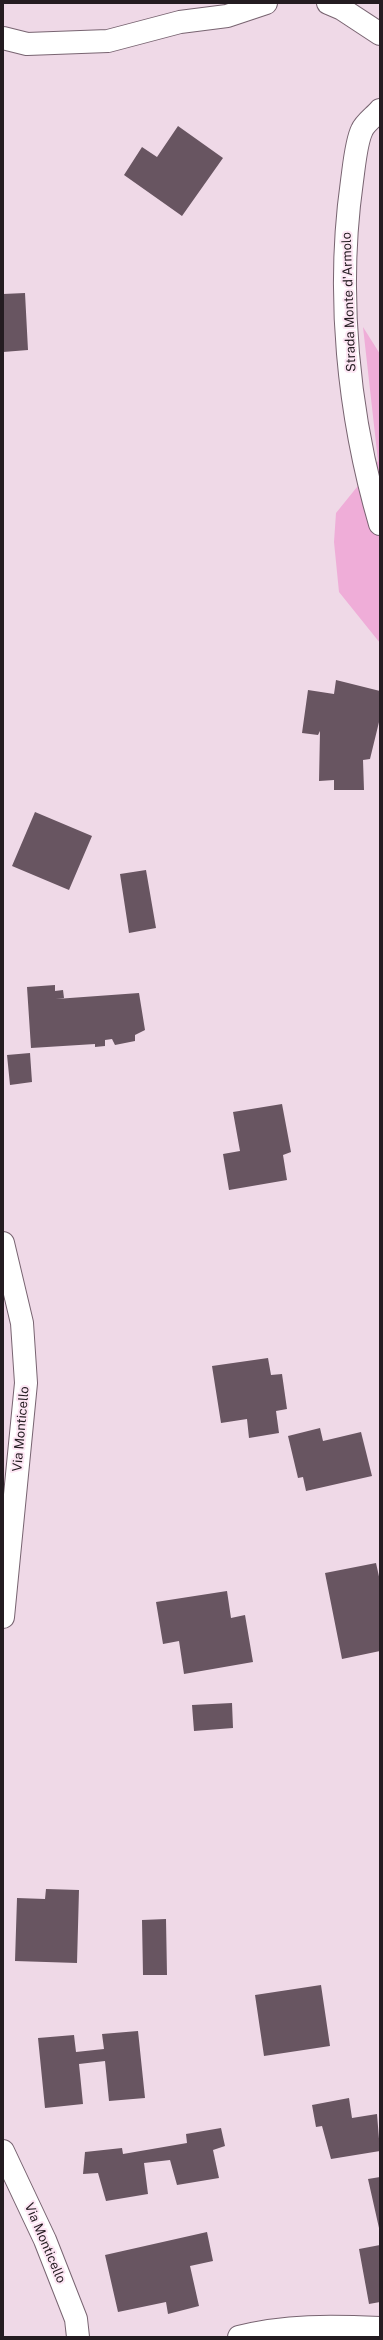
<!DOCTYPE html>
<html>
<head>
<meta charset="utf-8">
<style>
	body { margin:0 }
	#map { position:relative; width:383px; height:2340px; overflow:hidden; background:#efd9e7; font-family:"Public Sans",sans-serif }
	canvas { display:block }
	.frame { position:absolute; inset:0; border:4px solid #241c21; pointer-events:none }
</style>
</head>
<body>
<div id="map">
<canvas width="383" height="2340"></canvas>
<div class="frame"></div>
</div>
<script>
const c = document.querySelector('canvas').getContext('2d');
c.lineJoin = 'round';
function paint(path, color) {
  c.fillStyle = color;
  c.fill(path, 'evenodd');
}
function stroke(path, color, width, dash) {
  c.strokeStyle = color;
  c.lineWidth = width;
  c.lineCap = dash ? 'butt' : 'round';
  c.setLineDash(dash || []);
  c.stroke(path);
}
function drawText(font, color, halo, rows, align = 'center') {
  c.font = font + ' "Public Sans",sans-serif';
  c.lineWidth = 4;
  c.setLineDash([]);
  c.textBaseline = 'middle';
  c.strokeStyle = halo;
  c.fillStyle = color;
  for (const [text, x, y, turn = 0] of rows) {
    c.save();
    c.translate(x, y);
    c.rotate((+turn || 0) * Math.PI / 180);
    c.textAlign = isNaN(turn) ? turn : align;
    if (halo) c.strokeText(text, 0, 0);
    c.fillText(text, 0, 0);
    c.restore();
  }
}
paint(new Path2D(`
	M363,327L380,354V643L339,592L334,542L336,513L378,461Z`), '#efadd8');
paint(new Path2D(`
	M178,126L223,158L182,216L124,175L142,147L157,157Z
	M25,293L28,350L3,352V294Z
	M336,680L380,691V718L370,759L363,760L364,790H334V780L319,781L320,731L318,735L302,733L308,690L334,694Z
	M35,812L92,836L69,890L12,866Z
	M146,870L156,928L129,933L120,874Z
	M55,985V991L63,990L64,998L56,999L139,993L145,1030L135,1035V1041L115,1045L112,1039L105,1040V1046L95,1047V1044L31,1048L27,987Z
	M30,1053L32,1082L10,1085L7,1055Z
	M282,1104L291,1152L283,1155L287,1180L229,1190L223,1154L240,1151L233,1112Z
	M268,1358L271,1375L282,1374L287,1409L276,1411L279,1433L249,1438L247,1419L221,1423L212,1366Z
	M320,1428L323,1441L361,1432L372,1476L306,1491L303,1477L298,1478L288,1436Z
	M376,1563L380,1581V1651L342,1659L325,1573Z
	M227,1591L231,1618L245,1615L253,1662L184,1674L179,1641L163,1644L156,1602Z
	M232,1703L233,1728L194,1731L192,1705Z
	M46,1889L79,1890L77,1963L15,1961L17,1898L45,1899Z
	M166,1919L167,1975H143L142,1920Z
	M321,1985L330,2046L264,2056L255,1995Z
	M138,2031L145,2098L109,2101L105,2061L79,2064L83,2104L45,2108L38,2038L74,2035L76,2052L104,2049L102,2034Z
	M349,2098L352,2118L377,2114L380,2151L331,2159L322,2126L316,2127L312,2105Z
	M221,2128L225,2146L213,2150L219,2178L177,2185L170,2160L144,2163L148,2194L106,2201L98,2173L83,2174L85,2152L122,2148L123,2154L187,2143L186,2134Z
	M380,2177V2228H379L368,2179Z
	M207,2232L213,2261L190,2266L199,2306L168,2314L166,2302L118,2312L105,2255Z
	M380,2245V2302L369,2304L359,2249Z`), '#685561');
const minor = new Path2D(`
	M328,3L342,9L380,34
	M3,38L27,44L108,41L180,22L227,16L266,3
	M380,110C375,116 365,123 362,130C356,142 354,167 352,181C336,294 348,414 380,524
	M3,1243L22,1323L26,1383L3,1617
	M3,2151L45,2240L76,2319L78,2337
	M239,2337C286,2325 331,2326 380,2328`);
stroke(minor, '#786471', 24);
stroke(minor, '#fff', 22);
drawText('13px', '#241c21', '#fde6f4', [
	["Strada Monte d'Armolo",349,302,-92],
	["Via Monticello",21,1429,-85],
	["Via Monticello",45,2243,67]
]);
</script>
</body>
</html>
